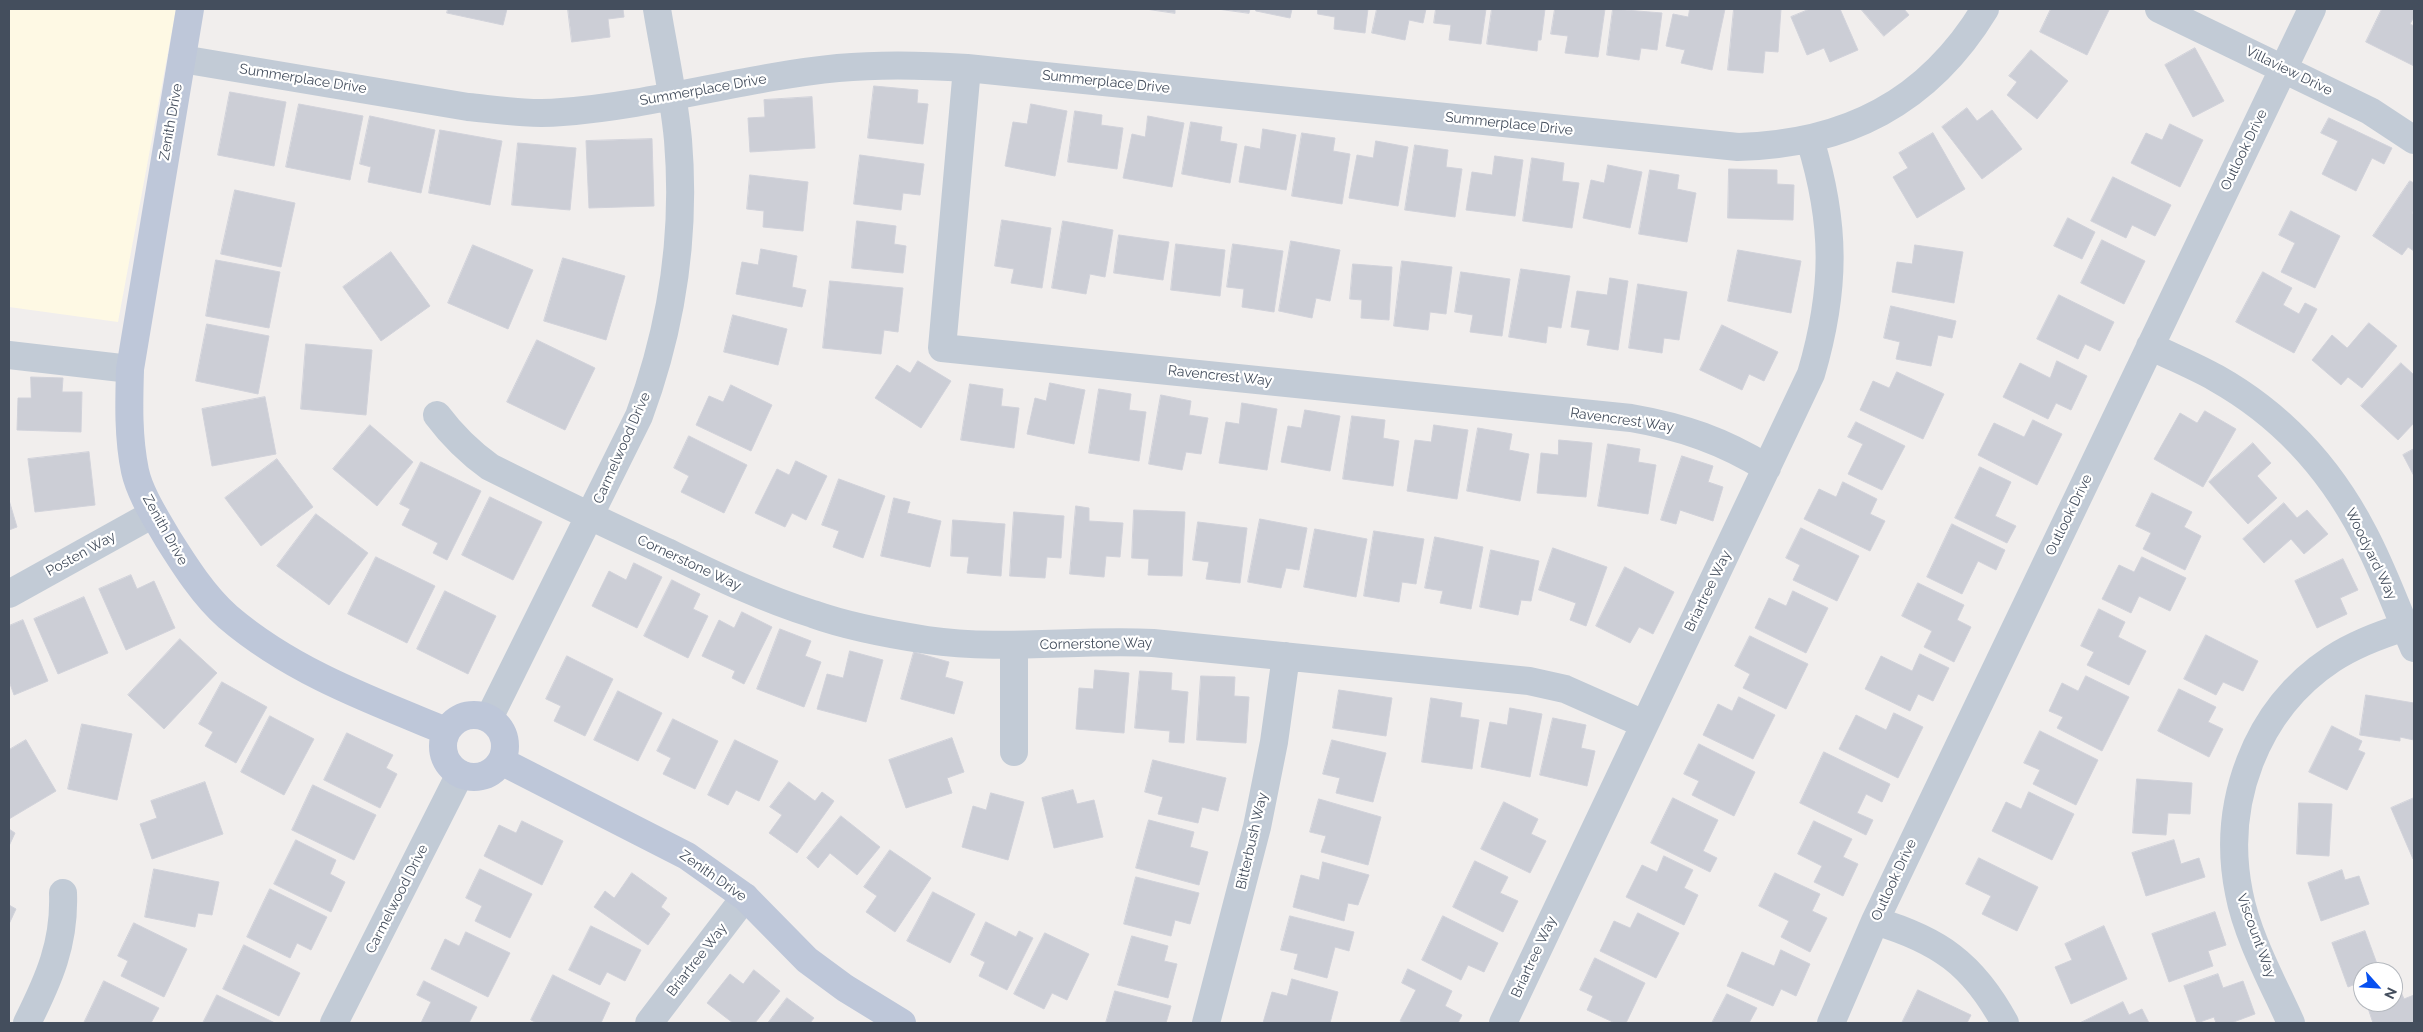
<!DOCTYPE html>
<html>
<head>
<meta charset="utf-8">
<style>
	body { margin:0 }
	#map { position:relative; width:2423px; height:1032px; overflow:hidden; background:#f1eeed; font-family:Raleway,sans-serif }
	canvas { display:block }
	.frame { position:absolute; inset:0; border:10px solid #444e5d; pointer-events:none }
	.north { position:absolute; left:2353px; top:962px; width:50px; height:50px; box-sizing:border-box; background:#fff; border:1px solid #b4b8be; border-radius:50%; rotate:116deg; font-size:14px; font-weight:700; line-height:20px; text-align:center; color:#444e5d }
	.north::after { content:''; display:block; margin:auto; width:18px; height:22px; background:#0750f0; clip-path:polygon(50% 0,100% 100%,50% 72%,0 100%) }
</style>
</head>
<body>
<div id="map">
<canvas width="2423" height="1032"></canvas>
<div class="frame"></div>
<div class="north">N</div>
</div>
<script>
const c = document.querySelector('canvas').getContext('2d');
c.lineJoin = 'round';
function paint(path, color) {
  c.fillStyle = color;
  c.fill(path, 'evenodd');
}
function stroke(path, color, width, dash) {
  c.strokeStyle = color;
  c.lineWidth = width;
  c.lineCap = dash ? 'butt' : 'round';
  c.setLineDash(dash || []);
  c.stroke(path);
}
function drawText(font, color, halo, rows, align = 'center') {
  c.font = font + ' Raleway,sans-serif';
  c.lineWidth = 4.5;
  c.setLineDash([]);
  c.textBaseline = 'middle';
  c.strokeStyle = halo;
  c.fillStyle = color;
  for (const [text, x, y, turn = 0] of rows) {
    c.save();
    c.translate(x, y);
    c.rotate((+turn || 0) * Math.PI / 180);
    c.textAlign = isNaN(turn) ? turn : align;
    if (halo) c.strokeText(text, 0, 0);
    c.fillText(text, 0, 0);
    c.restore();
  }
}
paint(new Path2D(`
	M9,9H176L118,322L9,307Z`), '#fef9e4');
const building = new Path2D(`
	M448,9H507L503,25L447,13Z
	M568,9H623L624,17L608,19L610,37L572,42Z
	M1146,9H1175V13Z
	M1218,9H1250L1249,13Z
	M1256,9H1292L1290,18L1256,11Z
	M1318,9H1368L1365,33L1334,29L1335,17L1318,14Z
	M1377,9H1426L1423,23L1409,20L1405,40L1372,33Z
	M1436,9H1486L1481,44L1449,40L1451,25L1434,23Z
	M1492,9H1545L1541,40H1538L1537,51L1487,44Z
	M1555,9H1605L1598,57L1565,53L1568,36L1551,34Z
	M1613,9L1662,13L1657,50L1641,48L1639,60L1607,55Z
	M1690,9H1725L1712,70L1681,63L1685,50L1666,46L1673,14L1688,17Z
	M1734,9H1781L1778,52L1765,51L1763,73L1728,70Z
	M1810,9H1840L1858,50L1830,62L1824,48L1807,55L1791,17Z
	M1861,9H1904L1909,15L1884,36Z
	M2051,9L2109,10L2087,55L2040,32Z
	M2382,9H2414V17L2410,24L2414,26V66L2366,42Z
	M2195,48L2224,101L2193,117L2165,65Z
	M2031,50L2068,81L2037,119L2007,95L2017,82L2009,76Z
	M874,86L918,90L917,103L928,104L923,144L868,138Z
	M230,92L286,102L274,166L218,155Z
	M812,97L815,148L750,152L748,118L765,117L764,100Z
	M299,104L363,116L350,180L286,167Z
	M1031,104L1067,111L1055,176L1005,166L1013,122L1027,124Z
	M1967,108L1977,121L1992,110L2022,149L1982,179L1942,127Z
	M1075,111L1102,115L1101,125L1123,128L1117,169L1068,162Z
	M370,116L435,130L421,193L368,182L371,167L360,164Z
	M1148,116L1184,123L1172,187L1123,178L1132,134L1145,137Z
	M2329,118L2392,148L2384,164L2372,158L2356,191L2322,174L2338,141L2321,133Z
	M1191,122L1222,127L1220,141L1237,144L1230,183L1182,174Z
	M2170,124L2203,140L2180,187L2131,163L2146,133L2162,140Z
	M1263,129L1296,135L1286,190L1239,182L1245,146L1260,149Z
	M440,130L502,141L490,205L429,193Z
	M1302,133L1335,138L1333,151L1350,154L1342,204L1292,196Z
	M1933,133L1965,189L1917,218L1893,177L1908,168L1899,153Z
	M652,139L654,206L589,208L586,141Z
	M1376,141L1408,147L1398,206L1349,198L1357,155L1373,158Z
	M518,143L576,148L570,210L512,205Z
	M1415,145L1448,150L1446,167L1462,169L1455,217L1405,210Z
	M860,155L924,164L920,195L903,193L901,210L854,204Z
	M1495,156L1523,160L1515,216L1466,210L1472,172L1492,175Z
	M1532,158L1564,163L1562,181L1579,183L1572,228L1523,221Z
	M1608,165L1642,172L1630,228L1583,218L1591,180L1604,183Z
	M1729,169L1777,170V184L1794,185L1793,220L1728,218Z
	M1650,170L1679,175L1677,189L1696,193L1687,242L1639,234Z
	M750,175L808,182L803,231L763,227L764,211L747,209Z
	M2113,177L2171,205L2155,236L2132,225L2126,238L2091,221Z
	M2410,181L2414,183V210L2412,213L2414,214V251L2408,247L2402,255L2373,236Z
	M235,190L295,203L281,267L221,254Z
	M2291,211L2340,236L2315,288L2281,272L2295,243L2279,235Z
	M2068,218L2095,232L2082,259L2054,246Z
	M1002,220L1051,228L1042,288L1011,283L1014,269L995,266Z
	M857,221L896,226L894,244L906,246L903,273L852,268Z
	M1063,221L1113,230L1105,277L1090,274L1086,294L1052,288Z
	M1119,235L1169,242L1163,280L1114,273Z
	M2102,240L2145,261L2124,304L2081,283Z
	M1291,241L1340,250L1330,301L1316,298L1312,318L1279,311Z
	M1176,244L1225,250L1220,296L1171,290Z
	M1233,244L1283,251L1274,312L1242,307L1244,289L1227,287Z
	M473,245L533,270L508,329L448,303Z
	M1915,245L1963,252L1954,303L1892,292L1897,262L1912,264Z
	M761,249L797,256L792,287L806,290L802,307L736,294L742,262L758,265Z
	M1738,250L1801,261L1791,313L1728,301Z
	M391,252L430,306L381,341L343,287Z
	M563,258L625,276L606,340L544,321Z
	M216,260L280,272L269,328L206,316Z
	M1402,261L1452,267L1446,314L1430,312L1428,330L1394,326Z
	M1353,264L1392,267L1389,320L1361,318L1362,300L1350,299Z
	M1521,269L1570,276L1561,328L1548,326L1546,343L1509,337Z
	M1461,272L1510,279L1502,336L1470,332L1473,315L1455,312Z
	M2263,272L2292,288L2283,305L2299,314L2305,303L2317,309L2294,353L2236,322Z
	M1610,278L1628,281L1618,350L1587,345L1590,330L1571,327L1577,291L1607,295Z
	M830,281L903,288L898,332L884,330L881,354L823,348Z
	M1638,284L1687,292L1679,340L1664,338L1662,353L1629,348Z
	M2059,295L2114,322L2100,351L2085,344L2078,359L2037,339Z
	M1891,306L1956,321L1952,338L1938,335L1931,366L1896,359L1900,342L1884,338Z
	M733,315L787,329L778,365L724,352Z
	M2369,323L2397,346L2362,388L2348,377L2341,385L2312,360L2332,335L2347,348Z
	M207,324L269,336L258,394L196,381Z
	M1722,325L1778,352L1764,381L1749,374L1742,390L1700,370Z
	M537,340L595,368L565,430L507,402Z
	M306,344L372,350L366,415L301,409Z
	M918,361L951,381L921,428L875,398L897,365L910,373Z
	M2057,361L2087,376L2071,410L2056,403L2048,419L2003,397L2020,363L2050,378Z
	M2401,363L2414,375V423L2398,440L2361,406Z
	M1897,372L1944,394L1923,439L1860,410L1873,381L1889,388Z
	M31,377L63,378L62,392H82L81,432L17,430L18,398H31Z
	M1050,383L1085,390L1074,444L1027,434L1035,398L1046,401Z
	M970,384L1003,389L1001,406L1019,408L1014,448L961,440Z
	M731,385L772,405L751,451L696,425L709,396L723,402Z
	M1099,389L1131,394L1129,410L1146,412L1139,461L1089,453Z
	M1161,395L1191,401L1189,415L1208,418L1201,454L1186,452L1182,470L1149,464Z
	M265,397L276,454L212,466L202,409Z
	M1242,403L1277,409L1267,470L1219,463L1226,422L1239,424Z
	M1305,410L1340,416L1330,471L1281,462L1288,426L1301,428Z
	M2205,411L2236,429L2203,487L2154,459L2180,413L2197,423Z
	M1352,416L1385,420L1383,438L1399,441L1393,486L1343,479Z
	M2033,420L2062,434L2037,485L1978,455L1994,423L2024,437Z
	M1856,422L1905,446L1882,490L1848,474L1863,444L1848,437Z
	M370,425L413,462L377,506L333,469Z
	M1434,425L1468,430L1457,499L1407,491L1415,440L1431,442Z
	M1478,428L1512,434L1509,450L1529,454L1520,501L1467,491Z
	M689,436L747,465L724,513L681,492L689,476L674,468Z
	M1559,440L1592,443L1586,497L1537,493L1541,453L1558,455Z
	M2253,443L2271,463L2257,476L2277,498L2248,524L2209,482Z
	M1608,444L1640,449L1638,462L1656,465L1648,514L1598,506Z
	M2414,449V476L2403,455Z
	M89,452L95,505L35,512L28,459Z
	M1682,456L1713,466L1708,482L1723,487L1713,521L1680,510L1676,524L1661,520Z
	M277,459L313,507L261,546L225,498Z
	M796,461L827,476L806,520L792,513L785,527L755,513L777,469L789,475Z
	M421,462L481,491L447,560L433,553L438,543L402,525L410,509L400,504Z
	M1980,467L2011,482L1995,516L2016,526L2007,543L1955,518Z
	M839,479L885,496L863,558L833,547L839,531L822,525Z
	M1843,482L1877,499L1870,514L1885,521L1870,551L1804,519L1819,489L1836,497Z
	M2152,493L2192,512L2184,527L2201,536L2185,570L2143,549L2151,533L2136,526Z
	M490,497L542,522L513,580L462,555Z
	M894,498L910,502L907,513L941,521L930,567L881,556Z
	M9,500L17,527L9,530Z
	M2284,503L2297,518L2307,510L2328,534L2304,554L2291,539L2264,563L2243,539Z
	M1076,506L1089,508V521L1123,523L1120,557L1106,556L1104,577L1070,574Z
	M1134,510L1185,512L1182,576L1148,575L1149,559L1132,558Z
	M1014,512L1064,516L1061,558L1047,557L1045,578L1010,576Z
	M316,514L368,553L329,605L277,566Z
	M1260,519L1307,528L1299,570L1286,568L1281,588L1248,582Z
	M953,520L1005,524L1001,576L967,573L969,557L951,556Z
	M1198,522L1247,528L1240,583L1206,579L1209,562L1193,560Z
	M1952,524L2005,550L1996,570L1978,561L1962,594L1927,577Z
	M1801,528L1859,556L1837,601L1793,580L1800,565L1786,558Z
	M1315,529L1367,539L1356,597L1304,587Z
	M1374,531L1424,539L1416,584L1402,582L1399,602L1364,596Z
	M1435,537L1483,547L1471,609L1440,603L1443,591L1425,588Z
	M1553,548L1607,567L1586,626L1570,620L1576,603L1539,590Z
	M1491,550L1539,561L1531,601L1521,600L1518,615L1480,607Z
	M376,557L435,586L407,643L348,614Z
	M2142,557L2186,578L2170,611L2139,596L2131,613L2102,599L2119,565L2134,572Z
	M2343,559L2358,590L2340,598L2347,614L2317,628L2295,581Z
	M634,563L662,577L637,628L592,606L609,571L626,580Z
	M1625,567L1674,592L1653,634L1639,627L1630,643L1596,626Z
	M131,575L137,589L154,581L175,628L126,650L99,589Z
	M672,580L700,594L693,609L708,616L688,658L644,636Z
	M1918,583L1964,605L1957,620L1971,627L1954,662L1924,647L1932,631L1902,616Z
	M445,591L496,616L468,674L417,649Z
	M1793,591L1828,608L1806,653L1755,628L1769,598L1786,606Z
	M84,597L108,653L58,674L34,619Z
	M2099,609L2125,622L2118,637L2146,651L2129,685L2087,665L2094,652L2081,646Z
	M742,612L772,627L744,684L732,678L735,671L702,656L719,620L734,628Z
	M23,620L48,681L14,695L9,681V626Z
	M780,629L811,641L805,656L821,662L804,707L757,689Z
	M2206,635L2258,661L2243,691L2223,682L2216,695L2184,679Z
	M1750,636L1808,664L1786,709L1743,688L1750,674L1735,666Z
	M180,639L217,673L164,729L128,695Z
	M850,651L883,660L866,722L817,709L827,674L843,678Z
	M914,652L949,662L945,677L963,682L954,714L901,699Z
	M1920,654L1949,668L1933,701L1918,694L1910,711L1865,689L1881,656L1912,671Z
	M567,656L613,679L585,736L554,721L561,706L546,699Z
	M1095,670L1129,673L1124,733L1076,729L1079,688L1093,689Z
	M1140,671L1172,673L1171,690L1188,692L1184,743L1169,742L1170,731L1135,728Z
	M1201,676L1235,677L1234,696L1249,697L1246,743L1197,740Z
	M2086,676L2129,697L2102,751L2057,728L2063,717L2049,711L2062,683L2078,691Z
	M222,682L267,707L236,763L205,746L213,732L199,724Z
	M2179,689L2216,707L2208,722L2223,729L2209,757L2158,731Z
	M1339,690L1392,698L1386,736L1333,728Z
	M618,691L662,713L638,761L594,740Z
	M2366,695L2414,703V740L2400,737V741L2360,735Z
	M1739,697L1775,715L1753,759L1703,735L1718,704L1732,711Z
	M1431,698L1462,703L1460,717L1479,720L1472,769L1422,762Z
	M1510,708L1542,714L1530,777L1481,767L1490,722L1507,725Z
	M1894,713L1923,727L1898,778L1839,749L1856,715L1886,730Z
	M270,716L314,739L284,795L241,772Z
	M1553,718L1586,725L1581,748L1595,751L1587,786L1540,775Z
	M673,719L718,741L695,789L663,774L671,758L657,751Z
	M82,724L132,734L117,800L68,789Z
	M2332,726L2362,741L2358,750L2365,753L2347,790L2309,772Z
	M2040,731L2098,760L2076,805L2033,784L2040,770L2024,763Z
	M347,733L393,755L386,768L397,774L380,808L324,780Z
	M952,738L964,772L947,778L952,793L906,808L889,760Z
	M26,740L56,791L9,819V750Z
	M735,740L778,761L759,801L736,790L728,805L708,795Z
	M1332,740L1386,753L1373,802L1336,793L1340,778L1323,774Z
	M1699,744L1755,772L1734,816L1692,795L1699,781L1684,774Z
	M1824,752L1890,784L1882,802L1866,794L1857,813L1873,820L1866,835L1800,803Z
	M1153,760L1226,778L1218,811L1202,807L1198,823L1158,814L1163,797L1145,792Z
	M2137,779L2192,783L2190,814L2168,813L2166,835L2133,833Z
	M205,782L223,834L152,859L140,824L157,818L151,801Z
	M789,782L815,801L822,792L834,801L797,853L769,833L782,815L770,807Z
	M313,785L376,815L354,860L292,830Z
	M1073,790L1077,804L1094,800L1103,837L1054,848L1042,798Z
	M2029,792L2074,814L2052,860L1992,831L2006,802L2021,809Z
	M991,793L1024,802L1008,860L962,847L973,806L986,810Z
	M1673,798L1718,820L1703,851L1717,858L1710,872L1651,843Z
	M2414,798V859H2413L2391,808Z
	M1319,799L1381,817L1368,865L1321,852L1326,836L1310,832Z
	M1504,802L1538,819L1531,834L1546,841L1530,873L1481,849Z
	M2299,803L2332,804L2329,856L2297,854Z
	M841,816L880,847L857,875L830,853L818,868L807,858Z
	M1149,820L1194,832L1190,847L1208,852L1199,885L1136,868Z
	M522,821L563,841L542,885L484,856L499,825L516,833Z
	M1814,821L1852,839L1843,857L1858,864L1843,896L1814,882L1822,866L1798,854Z
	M9,829L15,833L9,846Z
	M296,840L336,860L330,874L345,882L331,912L274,884Z
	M2174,840L2181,864L2199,858L2205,877L2146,896L2132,853Z
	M890,850L931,878L895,932L866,912L877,896L864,887Z
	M1664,856L1693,870L1684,888L1698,895L1684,925L1626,897L1642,865L1657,872Z
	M1979,858L2038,887L2017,931L1982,914L1991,896L1966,884Z
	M1475,861L1508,877L1500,893L1518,901L1503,932L1453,907Z
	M1323,862L1369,875L1358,905L1348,903L1344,921L1293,907L1301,875L1319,880Z
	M154,869L219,882L212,915L198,913L195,927L145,917Z
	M480,869L532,894L510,938L475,921L482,906L466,898Z
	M2342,870L2345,880L2359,876L2369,904L2321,921L2308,883Z
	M632,873L667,898L661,907L670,914L648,945L594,907L605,891L614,898Z
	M1775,873L1820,894L1812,911L1827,918L1810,952L1781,937L1789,921L1759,906Z
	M1136,877L1199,893L1190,924L1175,920L1171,936L1124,924Z
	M270,889L327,917L311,950L297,943L290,958L247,937Z
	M933,892L975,914L950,963L907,941Z
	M9,905L16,909L9,924Z
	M2215,912L2226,945L2208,951L2213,966L2169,982L2152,934Z
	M1638,913L1679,933L1656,978L1600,951L1614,921L1630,928Z
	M1290,916L1354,932L1349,951L1335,947L1327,978L1294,969L1298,954L1281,950Z
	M1443,916L1498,943L1484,972L1468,965L1461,980L1422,960Z
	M986,922L1016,937L1019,931L1033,938L1007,990L979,976L985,962L971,955Z
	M134,923L187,949L164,997L121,976L128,961L118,956Z
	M591,926L641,950L625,981L607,972L600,985L569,970Z
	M2104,926L2127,979L2071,1004L2055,967L2072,960L2065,944Z
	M2365,931L2380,972H2363V981L2348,987L2332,943Z
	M466,932L510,953L488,997L431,969L445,939L459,946Z
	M1045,933L1089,954L1067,1000L1052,993L1044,1009L1014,994Z
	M1132,936L1168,946L1164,961L1177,964L1168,998L1118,985Z
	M244,945L300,973L279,1016L223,989Z
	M1781,950L1810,964L1796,996L1781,989L1773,1006L1727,986L1742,952L1774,966Z
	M1595,958L1645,983L1626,1023H1615L1587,1010L1593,996L1580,990Z
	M1408,969L1452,991L1445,1006L1462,1015L1458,1023H1405L1400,1021L1416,990L1402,983Z
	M754,970L780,991L755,1023H733L707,1003L730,974L743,984Z
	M2218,974L2223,988L2243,981L2255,1014L2231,1023H2216L2214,1017L2197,1023L2184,986Z
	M553,975L610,1003L601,1023H537L531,1020Z
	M1292,979L1338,992L1330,1023H1263L1272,992L1287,996Z
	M104,981L159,1008L151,1023H84Z
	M424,981L477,1007L469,1023H421L431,1002L417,995Z
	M2399,987L2404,999L2414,995V1023H2373L2366,1002H2393V989Z
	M1918,990L1971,1015L1967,1023H1902Z
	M1115,991L1171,1006L1166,1023H1106Z
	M1727,994L1757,1008L1749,1023H1712Z
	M217,995L275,1023H203Z
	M787,998L814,1018L810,1023H768Z
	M2123,1002L2129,1015L2142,1009L2149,1023H2080Z`);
paint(building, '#ccced6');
stroke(building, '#d1d2da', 1);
stroke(new Path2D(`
	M2159,9L2370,111L2414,140
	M182,59L468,107C499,110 531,115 562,112C655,105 746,77 838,68C881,64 924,65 967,68L1738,147C1846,144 1928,103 1985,9
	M967,68L942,348L1631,418C1683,427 1723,441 1767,468
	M2150,346C2172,357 2195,366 2216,378C2280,414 2329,467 2363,532C2383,569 2397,610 2414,648
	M9,355L130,369
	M437,415C452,435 469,452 490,467C548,496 607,525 667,552C715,575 762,598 813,614C849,627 888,634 927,640C1002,651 1078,639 1153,643L1529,681L1565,689L1644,724
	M9,594L153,514
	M489,718L639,416C672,327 686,236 678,140C674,96 664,52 657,9
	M1014,752V646
	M1875,921C1939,940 1973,964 2005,1023
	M27,1023C49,979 65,943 63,893
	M334,1023L460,774
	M649,1023L745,897
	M1206,1023L1257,827L1274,742L1286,656
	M1503,1023L1811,374C1836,289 1836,224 1810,140
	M1831,1023L1875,921L2312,9
	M2291,1023C2273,983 2247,936 2239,893C2221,804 2255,710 2332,659C2355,644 2379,635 2405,627`), '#c2cbd6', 28);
stroke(new Path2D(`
	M190,9L130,369C129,403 128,437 135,471C140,494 156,518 168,539C185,566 204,596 228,617C291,671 370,700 446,731
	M443 746a31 31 0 1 1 62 0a31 31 0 1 1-62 0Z
	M501,761L687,856L745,897L807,960L845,988L902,1023`), '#bec7d9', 28);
drawText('14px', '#444e5d', '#fff', [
	["Villaview Drive",2289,71,26],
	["Summerplace Drive",303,79,9],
	["Summerplace Drive",1106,82,6],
	["Summerplace Drive",703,90,-10],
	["Zenith Drive",171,122,-80],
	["Summerplace Drive",1509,124,6],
	["Outlook Drive",2244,150,-64],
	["Ravencrest Way",1220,376,6],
	["Ravencrest Way",1622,420,8],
	["Carmelwood Drive",622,448,-66],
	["Outlook Drive",2069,515,-64],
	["Zenith Drive",165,530,61],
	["Posten Way",81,554,-29],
	["Woodyard Way",2371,554,64],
	["Cornerstone Way",689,563,25],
	["Briartree Way",1708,591,-64],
	["Cornerstone Way",1096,644,-1],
	["Bitterbush Way",1252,841,-77],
	["Zenith Drive",713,876,35],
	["Outlook Drive",1894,880,-65],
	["Carmelwood Drive",397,899,-63],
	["Viscount Way",2256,936,70],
	["Briartree Way",1534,957,-65],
	["Briartree Way",697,960,-52]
]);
</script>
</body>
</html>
